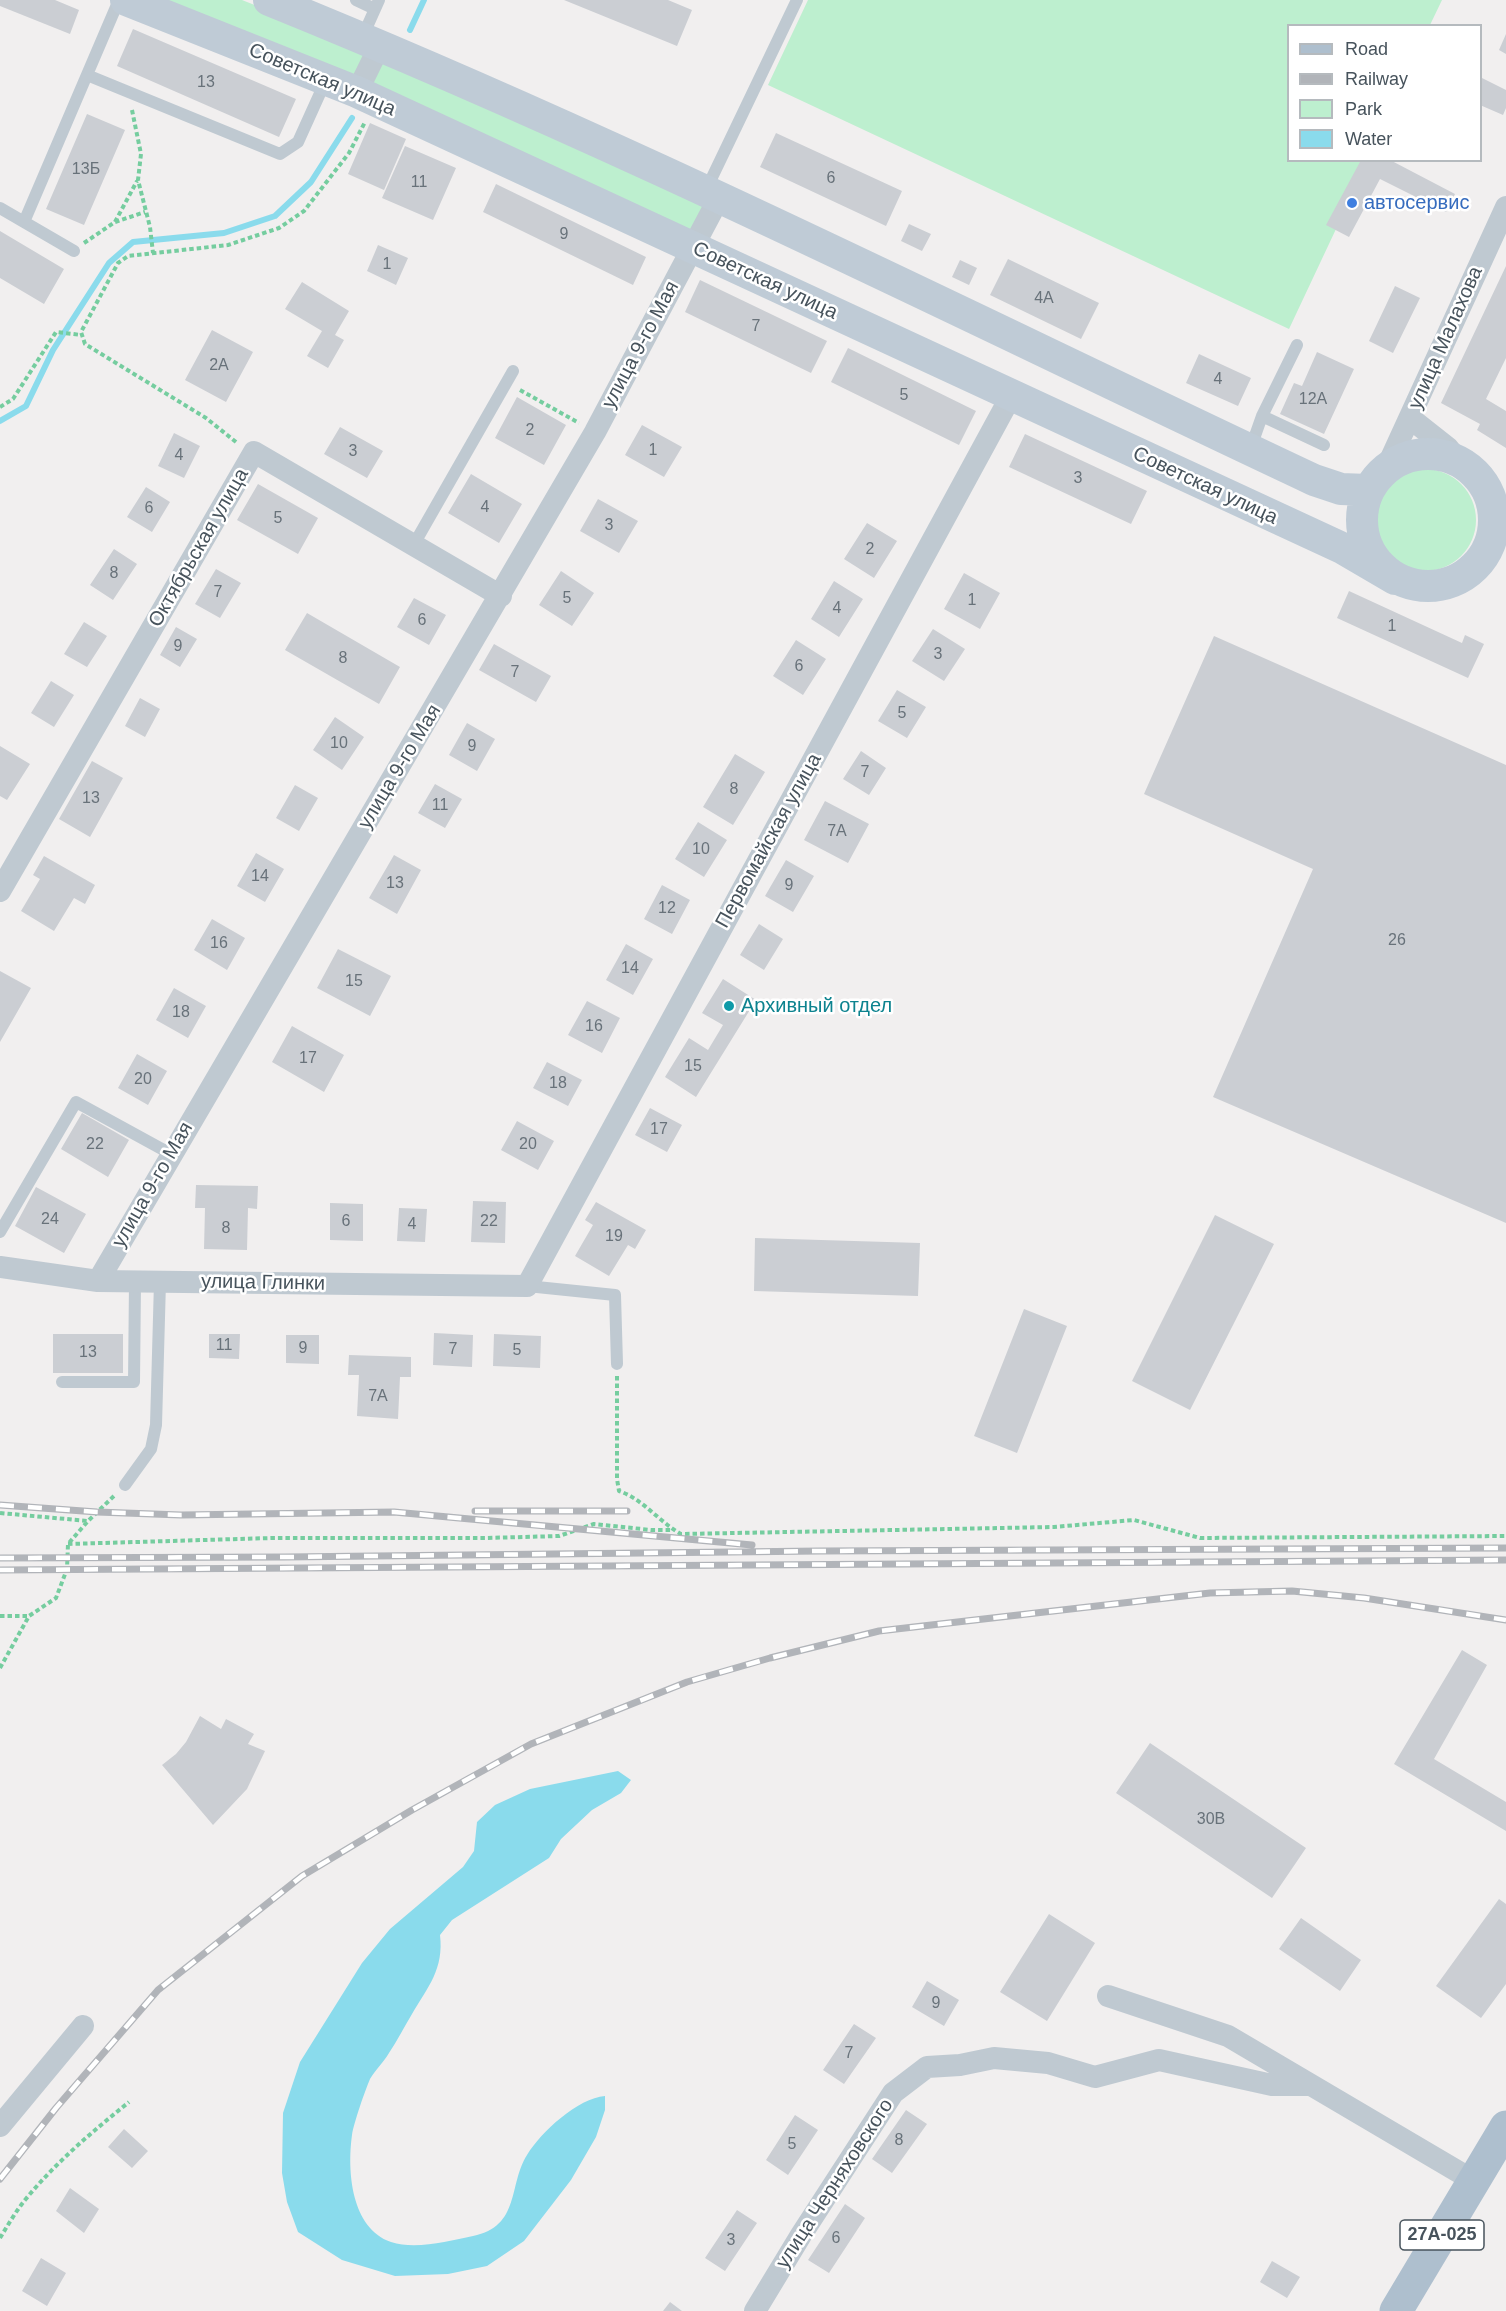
<!DOCTYPE html>
<html>
<head>
<meta charset="utf-8">
<style>
	body { margin:0 }
	#map { position:relative; width:1506px; height:2311px; overflow:hidden; background:#f1efef; font-family:Helvetica,sans-serif }
	canvas { display:block }
	.legend { position:absolute; left:1287px; top:24px; width:195px; height:138px; box-sizing:border-box; background:#fff; border:2px solid #b5babe; margin:0; padding:8px 10px; list-style:none; font-size:18px; color:#47535c }
	.legend li { display:flex; align-items:center; gap:12px; height:30px }
	.legend b { width:30px; border:2px solid #b5babe }
</style>
</head>
<body>
<div id="map">
<canvas width="1506" height="2311"></canvas>
<ul class="legend">
<li><b style="height:8px;background:#aebfce"></b>Road</li>
<li><b style="height:8px;background:#b1b4b9"></b>Railway</li>
<li><b style="height:16px;background:#bdefcf"></b>Park</li>
<li><b style="height:16px;background:#8adbec"></b>Water</li>
</ul>
</div>
<script>
const c = document.querySelector('canvas').getContext('2d');
c.lineJoin = 'round';
function paint(path, color) {
  c.fillStyle = color;
  c.fill(path, 'evenodd');
}
function stroke(path, color, width, dash) {
  c.strokeStyle = color;
  c.lineWidth = width;
  c.lineCap = dash ? 'butt' : 'round';
  c.setLineDash(dash || []);
  c.stroke(path);
}
function drawText(font, color, halo, rows, align = 'center') {
  c.font = font + ' Helvetica,sans-serif';
  c.lineWidth = 5;
  c.setLineDash([]);
  c.textBaseline = 'middle';
  c.strokeStyle = halo;
  c.fillStyle = color;
  for (const [text, x, y, turn = 0] of rows) {
    c.save();
    c.translate(x, y);
    c.rotate((+turn || 0) * Math.PI / 180);
    c.textAlign = isNaN(turn) ? turn : align;
    if (halo) c.strokeText(text, 0, 0);
    c.fillText(text, 0, 0);
    c.restore();
  }
}
paint(new Path2D(`
	M153,0H242L370,51L357,83Z
	M808,0H1442L1430,25L1288,26V160L1368,161L1289,329L768,85Z
	M384,55L707,202L691,237L367,88Z
	M1374 520a51 51 0 1 1 102 0a51 51 0 1 1-102 0Z`), '#bdefcf');
paint(new Path2D(`
	M618,1771L631,1780L621,1793L592,1810L561,1839L549,1858L452,1920L440,1935C444,1969 428,1987 412,2014C404,2027 397,2041 389,2053C384,2062 375,2070 370,2079C365,2091 354,2122 352,2135C347,2171 351,2228 391,2242C416,2250 448,2241 473,2236C521,2226 508,2185 527,2155C541,2132 578,2098 605,2096V2110L596,2137L571,2180L524,2241L487,2266L448,2274L395,2276L342,2260L298,2232L287,2202L282,2173L283,2113L300,2062L362,1963L390,1929L463,1867L474,1851L477,1822L495,1805L530,1789Z`), '#8adbec');
stroke(new Path2D(`
	M410,30L424,0
	M0,421L26,406L53,350L109,263L133,242L224,233L275,216L311,182L352,118`), '#8adbec', 6);
paint(new Path2D(`
	M0,0H55L79,10L70,34L0,6Z
	M564,0H668L692,10L677,46Z
	M133,29L296,99L279,137L117,66Z
	M1506,34V54L1499,50Z
	M1482,78L1506,90V108L1503,115L1480,105Z
	M87,114L125,130L84,225L46,209Z
	M370,123L406,139L384,190L348,174Z
	M776,133L902,191L886,226L760,167Z
	M405,146L456,168L433,220L382,198Z
	M1361,160H1390L1455,194L1446,212L1380,179L1349,237L1326,225Z
	M496,184L646,257L633,285L483,212Z
	M909,224L931,234L922,251L901,241Z
	M0,231L64,269L44,304L0,278Z
	M378,245L408,258L396,285L367,271Z
	M1008,259L1099,303L1081,339L990,295Z
	M960,260L977,268L969,285L952,277Z
	M1506,266V358L1486,399L1506,411V448L1477,430L1480,424L1441,403Z
	M700,280L827,341L811,373L685,312Z
	M302,282L349,311L335,335L344,340L328,368L307,356L322,331L285,309Z
	M1395,286L1420,298L1393,353L1369,341Z
	M212,330L253,352L226,402L185,380Z
	M848,348L976,411L959,445L831,382Z
	M1317,352L1354,369L1324,434L1280,414L1294,383L1302,386Z
	M1199,354L1251,378L1238,406L1186,383Z
	M517,397L566,425L544,465L495,438Z
	M642,425L682,447L664,477L625,455Z
	M340,427L383,451L367,478L324,454Z
	M174,433L200,446L184,478L158,466Z
	M1025,434L1147,491L1131,524L1009,467Z
	M471,474L522,504L499,543L448,513Z
	M258,484L318,518L298,554L237,520Z
	M146,487L170,502L152,532L127,517Z
	M598,499L638,521L619,553L580,531Z
	M867,523L897,541L874,578L844,559Z
	M114,549L137,564L113,600L90,585Z
	M216,569L241,583L220,618L195,604Z
	M561,571L594,593L572,626L539,605Z
	M964,573L1000,593L980,629L944,609Z
	M834,581L863,599L839,637L811,619Z
	M1349,591L1462,643L1465,635L1484,644L1468,678L1337,618Z
	M414,598L446,615L429,645L397,627Z
	M307,613L400,667L379,704L285,650Z
	M84,622L107,636L87,667L64,654Z
	M176,627L197,639L180,667L160,655Z
	M933,629L965,649L944,681L912,661Z
	M1214,636L1506,765V1223L1213,1097L1313,869L1144,794Z
	M796,640L826,659L803,695L773,676Z
	M494,644L551,676L536,702L479,670Z
	M51,681L74,695L54,727L31,713Z
	M897,690L926,707L907,738L878,721Z
	M140,698L160,709L145,737L125,726Z
	M335,717L364,737L342,770L313,750Z
	M467,723L495,739L477,771L449,755Z
	M0,746L30,764L7,800L0,796Z
	M861,751L886,768L869,795L843,779Z
	M735,754L765,772L733,825L703,807Z
	M92,761L123,778L90,837L59,819Z
	M435,784L462,799L445,828L418,813Z
	M295,785L318,798L299,831L276,818Z
	M825,801L869,824L848,863L804,840Z
	M698,822L727,840L704,877L675,859Z
	M256,853L284,869L265,902L237,886Z
	M394,855L421,870L397,914L369,898Z
	M44,856L95,885L85,904L74,898L54,931L21,911L40,879L33,875Z
	M786,860L814,876L793,912L765,896Z
	M662,885L690,900L672,934L644,919Z
	M212,919L245,938L227,970L194,950Z
	M759,924L783,939L764,970L740,955Z
	M626,944L653,959L633,995L606,980Z
	M338,949L391,976L370,1016L317,988Z
	M0,971L31,988L0,1042Z
	M723,979L756,1000L696,1097L665,1077L689,1038L708,1050L723,1025L702,1013Z
	M174,988L206,1006L188,1038L156,1020Z
	M587,1001L620,1018L602,1053L568,1035Z
	M292,1026L344,1055L324,1092L272,1062Z
	M137,1054L167,1071L148,1105L118,1088Z
	M547,1062L582,1080L568,1106L533,1088Z
	M650,1108L682,1125L667,1152L635,1135Z
	M82,1113L129,1140L108,1177L61,1149Z
	M517,1121L554,1141L538,1170L501,1150Z
	M196,1185L258,1186L257,1209L248,1208L247,1250L204,1249L205,1208H195Z
	M36,1187L86,1214L64,1253L15,1226Z
	M473,1201L506,1202L505,1243L471,1242Z
	M596,1202L646,1230L635,1249L628,1245L609,1276L575,1256L593,1225L585,1220Z
	M330,1203L363,1204V1241L330,1240Z
	M399,1208L427,1209L425,1242L397,1241Z
	M1215,1215L1274,1244L1190,1410L1132,1381Z
	M755,1238L920,1243L918,1296L754,1291Z
	M1024,1309L1067,1326L1017,1453L974,1436Z
	M434,1333L473,1335L472,1367L433,1365Z
	M53,1334H123V1373H53Z
	M209,1334H240L239,1359L209,1358Z
	M494,1334L541,1336L540,1368L493,1366Z
	M286,1335H319V1364L286,1363Z
	M349,1355L411,1357V1377H400L398,1419L357,1416L359,1375H348Z
	M1462,1650L1487,1665L1434,1759L1506,1802V1831L1394,1764Z
	M200,1716L221,1729L226,1719L254,1734L248,1744L265,1751L247,1789L213,1825L162,1765L176,1754L186,1742Z
	M1150,1743L1306,1848L1272,1898L1116,1793Z
	M1499,1899L1506,1904V1984L1481,2018L1436,1986Z
	M1049,1914L1095,1943L1047,2021L1000,1992Z
	M1301,1918L1361,1960L1340,1991L1279,1949Z
	M927,1981L959,2000L944,2026L912,2007Z
	M854,2024L876,2038L844,2084L823,2070Z
	M906,2110L927,2124L892,2173L872,2159Z
	M795,2115L818,2130L788,2175L766,2160Z
	M124,2129L148,2151L132,2168L108,2147Z
	M70,2188L99,2209L84,2233L56,2211Z
	M845,2204L865,2218L829,2273L808,2260Z
	M737,2210L757,2223L725,2271L705,2258Z
	M41,2258L66,2273L47,2306L22,2291Z
	M1272,2261L1300,2277L1287,2298L1260,2282Z
	M670,2302L682,2311H663Z`), '#cbced3');
stroke(new Path2D(`
	M132,110L141,154L138,180L150,227L153,253
	M115,222L137,181
	M84,243L115,222L145,212
	M520,390L579,423
	M0,407L13,399L56,332L81,335
	M236,442L206,418L85,344L81,332L118,263L128,256L228,245L279,228L304,211L349,153L365,122
	M617,1376V1479L619,1491C643,1499 658,1521 681,1534L1054,1527L1134,1520L1200,1538L1506,1536
	M0,1513L88,1521
	M68,1544L272,1538H486L559,1536L594,1524L651,1530H671
	M0,1616H29
	M0,1668L29,1616L56,1598L67,1569L68,1544L88,1521L116,1494
	M0,2238C8,2225 16,2211 25,2200C56,2162 92,2132 129,2102`), '#75cd9f', 4, [4.5, 3]);
stroke(new Path2D(`
	M356,0L375,9
	M362,38L379,0
	M87,75L280,154L298,142L326,80
	M706,190L797,0
	M0,208L74,251
	M24,222L119,0
	M1262,416L1324,445
	M1250,450L1262,416L1297,345
	M413,546L513,371
	M0,1232L76,1102L171,1154
	M527,1286L615,1295L617,1364
	M62,1382H134L135,1282
	M125,1485L151,1449L156,1425L160,1282`), '#bfc9d1', 12);
stroke(new Path2D(`
	M357,92L380,45
	M1410,418L1448,448L1461,464
	M1386,469L1506,207
	M0,891L254,452L501,596
	M0,1267L98,1281L527,1286L1011,396
	M98,1281L595,432L720,196
	M1108,1996L1228,2036L1474,2181
	M0,2126L83,2026
	M755,2311L801,2235L893,2093L927,2067L960,2065L994,2058L1048,2063L1095,2077L1159,2060L1272,2085H1309`), '#bfc9d1', 22);
stroke(new Path2D(`
	M126,0L357,92L1342,548L1395,579
	M269,0C625,144 967,317 1314,480L1341,489L1368,490
	M1362 520a66 66 0 1 1 132 0a66 66 0 1 1-132 0Z`), '#bfcbd6', 32);
stroke(new Path2D(`
	M1396,2311L1506,2127`), '#aebfce', 33);
const rail = new Path2D(`
	M0,1505L97,1512L181,1515L394,1512L752,1545
	M475,1511H627
	M0,1558L285,1557L820,1551L1506,1548
	M0,1570L1506,1560
	M0,2179L56,2108L158,1990L302,1876L412,1810L531,1744L687,1682L770,1658L879,1631L1210,1593L1292,1591L1364,1598L1506,1620`);
stroke(rail, '#b1b4b9', 7);
stroke(rail, '#fff', 4.5, [14]);
for (const [x, y, r, color] of [
	[1352,203,6,"#3f7fe0"],
	[729,1006,6,"#0f9aa8"]
]) {
  const dot = new Path2D();
  dot.arc(x, y, r, 0, 2 * Math.PI);
  c.fillStyle = color;
  c.fill(dot);
  stroke(dot, '#fff', 2);
}
drawText('16px', '#68727a', null, [
	["13",206,83],
	["13Б",86,170],
	["6",831,179],
	["11",419,183],
	["9",564,235],
	["1",387,265],
	["4А",1044,299],
	["7",756,327],
	["2А",219,366],
	["4",1218,380],
	["5",904,396],
	["12А",1313,400],
	["2",530,431],
	["1",653,451],
	["3",353,452],
	["4",179,456],
	["3",1078,479],
	["4",485,508],
	["6",149,509],
	["5",278,519],
	["3",609,526],
	["2",870,550],
	["8",114,574],
	["7",218,593],
	["5",567,599],
	["1",972,601],
	["4",837,609],
	["6",422,621],
	["1",1392,627],
	["9",178,647],
	["3",938,655],
	["8",343,659],
	["6",799,667],
	["7",515,673],
	["5",902,714],
	["10",339,744],
	["9",472,747],
	["7",865,773],
	["8",734,790],
	["13",91,799],
	["11",440,806],
	["7А",837,832],
	["10",701,850],
	["14",260,877],
	["13",395,884],
	["9",789,886],
	["12",667,909],
	["26",1397,941],
	["16",219,944],
	["14",630,969],
	["15",354,982],
	["18",181,1013],
	["16",594,1027],
	["17",308,1059],
	["15",693,1067],
	["20",143,1080],
	["18",558,1084],
	["17",659,1130],
	["22",95,1145],
	["20",528,1145],
	["24",50,1220],
	["6",346,1222],
	["22",489,1222],
	["4",412,1225],
	["8",226,1229],
	["19",614,1237],
	["11",224,1346],
	["9",303,1349],
	["7",453,1350],
	["5",517,1351],
	["13",88,1353],
	["7А",378,1397],
	["30В",1211,1820],
	["9",936,2004],
	["7",849,2054],
	["8",899,2141],
	["5",792,2145],
	["6",836,2239],
	["3",731,2241]
]);
for (const [x, y, w] of [
	[1442,2235,84]
]) {
  const box = new Path2D();
  box.roundRect(x - w / 2, y - 15, w, 30, 4.5);
  c.fillStyle = '#fff';
  c.fill(box);
  stroke(box, '#47535c', 1.5);
}
drawText('bold 18px', '#47535c', null, [
	["27А-025",1442,2235]
]);
drawText('20px', '#47535c', '#fff', [
	["Советская улица",322,80,23],
	["Советская улица",765,281,25],
	["улица Малахова",1446,338,-66],
	["улица 9-го Мая",641,345,-62],
	["Советская улица",1205,486,25],
	["Октябрьская улица",199,548,-60],
	["улица 9-го Мая",400,767,-59],
	["Первомайская улица",769,841,-61],
	["улица 9-го Мая",153,1185,-60],
	["улица Глинки",263,1283,1],
	["улица Черняховского",835,2184,-57]
]);
drawText('20px', '#366cbe', '#fff', [
	["автосервис",1364,203]
], 'left');
drawText('20px', '#0d838f', '#fff', [
	["Архивный отдел",741,1006]
], 'left');
</script>
</body>
</html>
